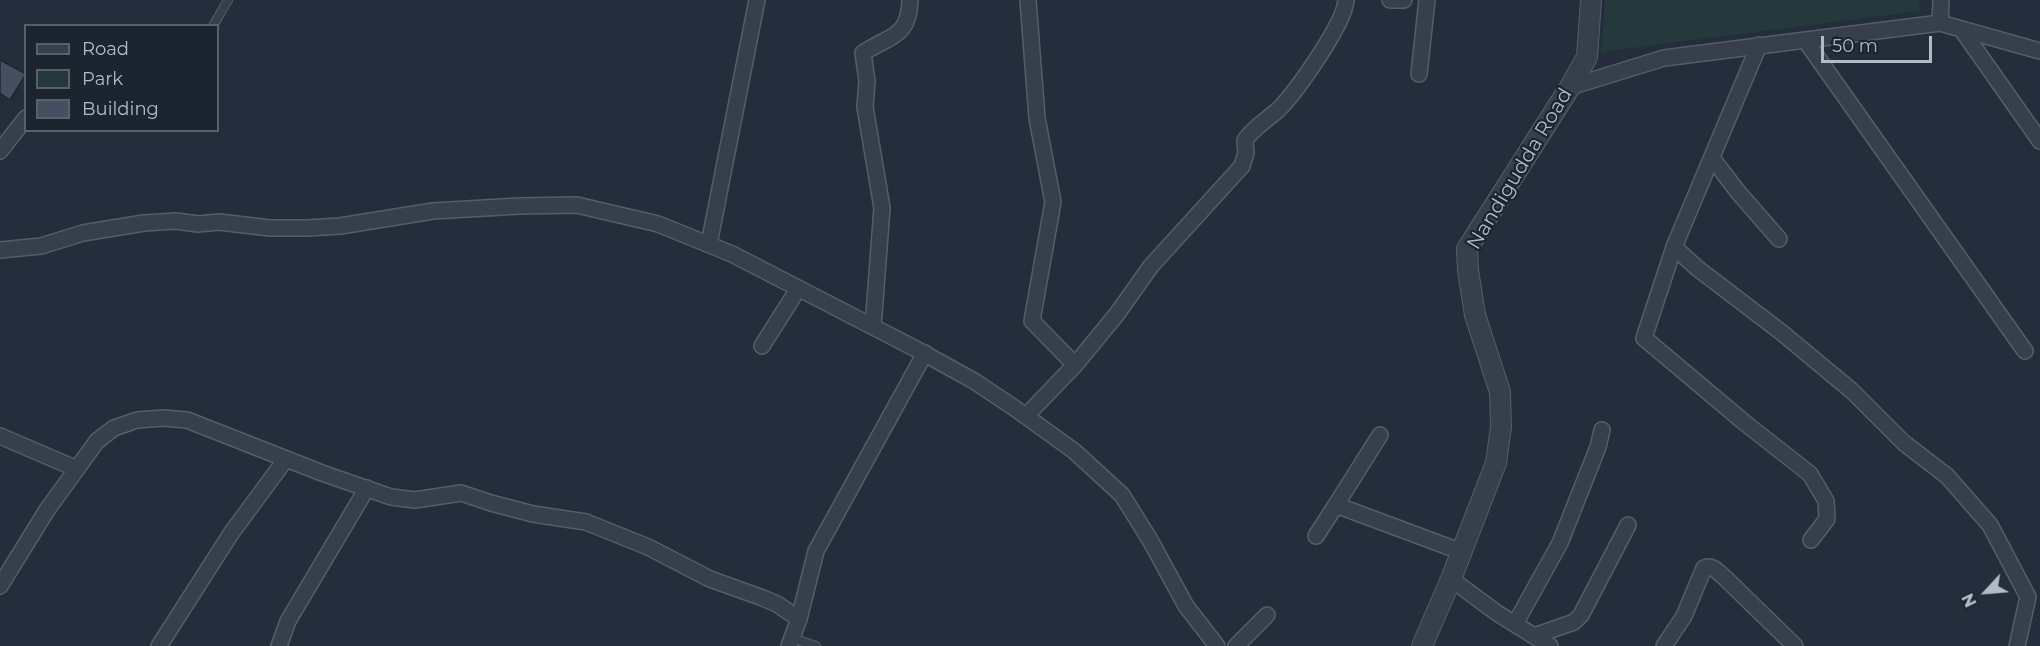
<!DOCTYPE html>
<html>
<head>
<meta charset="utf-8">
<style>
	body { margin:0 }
	#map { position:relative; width:2040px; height:646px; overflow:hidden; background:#232d3b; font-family:Montserrat,sans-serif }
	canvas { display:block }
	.legend { position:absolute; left:24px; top:24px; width:195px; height:108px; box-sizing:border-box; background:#1c2430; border:2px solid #58606c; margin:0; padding:8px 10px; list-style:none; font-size:18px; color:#b2bac7 }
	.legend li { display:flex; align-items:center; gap:12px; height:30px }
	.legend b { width:30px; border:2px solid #58606c }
	.north { position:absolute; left:1956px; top:562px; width:60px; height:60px; -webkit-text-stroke:4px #1c2430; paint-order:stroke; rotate:244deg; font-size:16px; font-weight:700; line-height:24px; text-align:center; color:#b2bac7 }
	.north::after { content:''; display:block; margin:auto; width:21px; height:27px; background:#b2bac7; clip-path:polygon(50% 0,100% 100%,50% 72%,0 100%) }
	.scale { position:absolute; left:1821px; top:36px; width:111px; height:27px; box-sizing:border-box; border:3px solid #b2bac7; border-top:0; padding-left:8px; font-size:18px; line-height:21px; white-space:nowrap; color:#b2bac7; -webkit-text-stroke:4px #1c2430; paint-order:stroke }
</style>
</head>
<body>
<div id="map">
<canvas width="2040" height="646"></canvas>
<ul class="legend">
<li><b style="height:8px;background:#373f4c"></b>Road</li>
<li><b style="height:16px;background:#25393c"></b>Park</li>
<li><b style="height:16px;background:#445060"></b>Building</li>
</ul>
<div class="north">N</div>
<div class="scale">50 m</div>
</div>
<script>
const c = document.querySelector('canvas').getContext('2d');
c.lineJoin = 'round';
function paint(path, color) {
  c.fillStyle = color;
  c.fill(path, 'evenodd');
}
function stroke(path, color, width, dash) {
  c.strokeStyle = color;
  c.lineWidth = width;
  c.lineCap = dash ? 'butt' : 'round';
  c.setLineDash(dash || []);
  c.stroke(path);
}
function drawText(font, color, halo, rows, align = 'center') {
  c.font = font + ' Montserrat,sans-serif';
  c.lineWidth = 4.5;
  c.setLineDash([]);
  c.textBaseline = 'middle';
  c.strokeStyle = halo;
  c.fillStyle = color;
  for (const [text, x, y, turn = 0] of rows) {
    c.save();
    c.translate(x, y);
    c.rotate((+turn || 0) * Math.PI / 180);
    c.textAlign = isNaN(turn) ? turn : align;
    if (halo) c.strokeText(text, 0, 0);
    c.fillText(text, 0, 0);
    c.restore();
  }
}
paint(new Path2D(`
	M1605,0H1919L1920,11L1601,52Z`), '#25393c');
const building = new Path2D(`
	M0,60L26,74L10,100L1,94L0,95Z`);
paint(building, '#445060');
stroke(building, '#1e2632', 1.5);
const service = new Path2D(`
	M213,26L228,0
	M792,638L816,646`);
const minor = new Path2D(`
	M1028,0L1037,118L1053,202L1032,321L1075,365
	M1390,0H1404
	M1940,23L1941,0
	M1962,30L2040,141
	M1805,40L2025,351
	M1759,45L1674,247L1644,338L1745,423L1810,474L1826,501L1827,519L1811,540
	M1419,74L1427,0
	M1570,87L1664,58L1940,23L2040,51
	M0,151L26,118
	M1712,158L1738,192L1779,239
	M709,244L757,0
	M1674,247L1697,268L1781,332L1852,391L1904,443L1947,476L1990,525L2028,597L2017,646
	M0,250L41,246L83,233L144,223L176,221L198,224L219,222L270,228H307L340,226L433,211L519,206L577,205L658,224L732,254L916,349L974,381L1013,407L1074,451L1122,495L1150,540L1186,606L1217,646
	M873,327L882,208L865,107L867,81L863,53C890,35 909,38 910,0
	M762,346L798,289
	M1026,416L1075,365L1117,314L1151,266L1242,166L1246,153L1245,140C1254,127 1267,120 1279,109C1296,92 1345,23 1346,0
	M1380,435L1336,505L1462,552
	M0,436L77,469
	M1316,536L1336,505
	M1451,579L1497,613L1550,646
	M0,586L47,510L97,441L114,428L137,420L164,418L187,420L322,473L391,497L415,500L461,493L491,503L533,514L586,522L648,547L710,579L763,598L777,604L799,619
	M1515,624L1560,543L1598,447L1602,430
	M1534,636L1574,622L1581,615L1628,525
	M159,646L232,532L286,459
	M279,646L288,621L367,488
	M789,646L799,619L816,551L925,353
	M1236,646L1267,615
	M1664,646L1684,616L1704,568C1712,564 1718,572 1724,577L1795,646`);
const tertiary = new Path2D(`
	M1422,646L1451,579L1496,463L1501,427L1500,392L1475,315L1468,270L1467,249L1570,87L1587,57L1591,0`);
stroke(service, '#555d69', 10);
stroke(minor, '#555d69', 18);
stroke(tertiary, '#555d69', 22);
stroke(service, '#373f4c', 8);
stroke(minor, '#373f4c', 15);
stroke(tertiary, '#373f4c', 20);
drawText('20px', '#b2bac7', '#1c2430', [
	["Nandigudda Road",1520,169,-59]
]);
</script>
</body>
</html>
